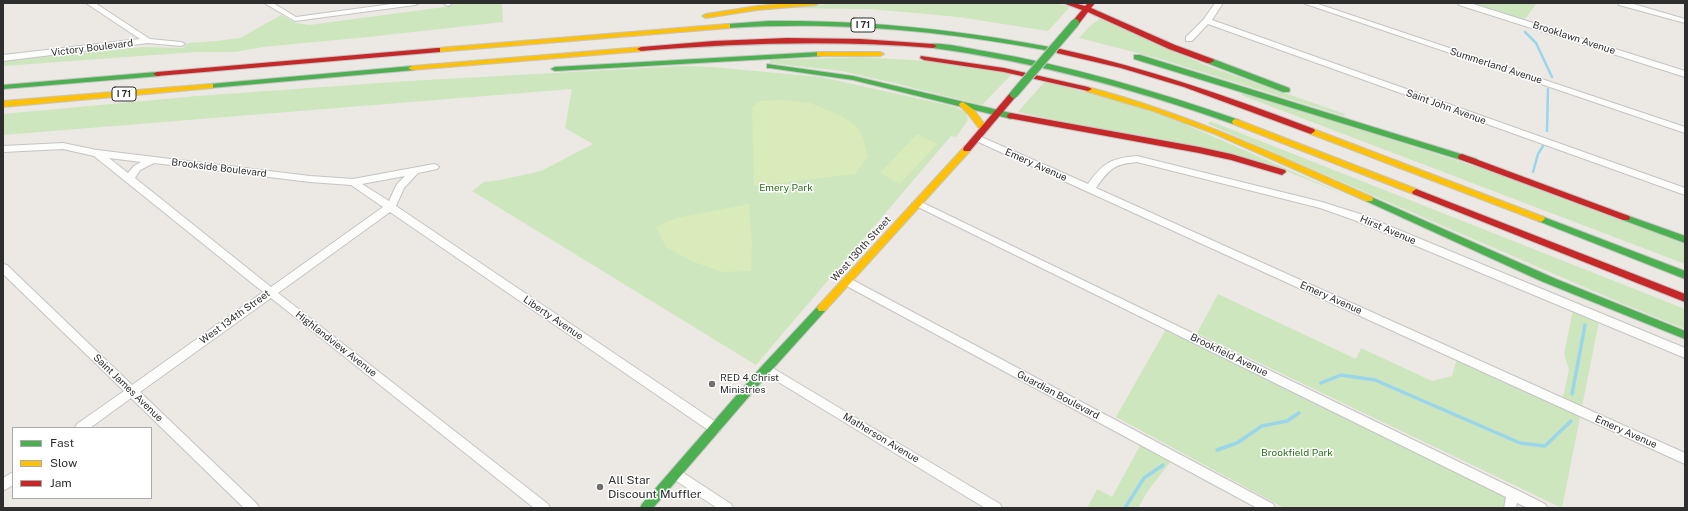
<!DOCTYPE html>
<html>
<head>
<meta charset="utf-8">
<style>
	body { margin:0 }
	#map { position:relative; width:1688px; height:511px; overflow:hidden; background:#ece8e4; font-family:"Public Sans",sans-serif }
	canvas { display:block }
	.frame { position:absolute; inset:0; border:4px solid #2e2e2e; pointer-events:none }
	.legend { position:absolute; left:12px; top:427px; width:140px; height:72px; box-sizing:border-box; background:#fff; border:1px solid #ababab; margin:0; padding:5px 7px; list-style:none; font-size:12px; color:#2e2e2e }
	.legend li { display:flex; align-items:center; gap:8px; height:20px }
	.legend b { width:20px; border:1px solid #ababab }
</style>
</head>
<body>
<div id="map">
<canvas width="1688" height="511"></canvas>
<div class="frame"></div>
<ul class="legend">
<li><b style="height:5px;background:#4caf50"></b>Fast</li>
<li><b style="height:5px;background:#ffc107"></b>Slow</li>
<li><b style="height:5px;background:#c62828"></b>Jam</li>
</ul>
</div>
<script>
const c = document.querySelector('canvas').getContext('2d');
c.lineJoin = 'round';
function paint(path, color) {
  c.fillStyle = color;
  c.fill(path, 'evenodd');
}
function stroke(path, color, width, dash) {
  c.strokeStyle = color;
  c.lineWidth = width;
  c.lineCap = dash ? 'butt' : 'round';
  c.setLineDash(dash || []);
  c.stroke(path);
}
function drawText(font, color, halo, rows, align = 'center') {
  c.font = font + ' "Public Sans",sans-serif';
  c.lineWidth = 3;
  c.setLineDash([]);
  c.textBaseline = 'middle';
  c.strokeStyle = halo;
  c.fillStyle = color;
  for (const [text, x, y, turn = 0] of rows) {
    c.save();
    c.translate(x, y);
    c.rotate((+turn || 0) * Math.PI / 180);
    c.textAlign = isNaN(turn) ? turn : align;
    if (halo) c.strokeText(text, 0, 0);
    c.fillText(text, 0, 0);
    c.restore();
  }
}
paint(new Path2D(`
	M461,3H502L503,22L368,37L263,47L235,52H196L3,66V60L143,47L183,48L188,43L216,41L240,38L281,15L296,23L309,25L444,7Z
	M837,3H1057L1070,7L1048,31L958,17L916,13L868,9L785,8Z
	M1473,3H1537L1524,20Z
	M1101,18L1205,65L1345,114L1344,116L1157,58L1079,38L1090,26Z
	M861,57L929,61L1012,74L982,105L898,84L842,71L769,63L770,60Z
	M682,66L712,67L821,77L956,107L966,113L968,120L956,137L951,136L756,365L472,191L484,182L500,180L541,171L593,144L565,128L572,89L3,135V114L197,96L408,81Z
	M1045,81L1162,114L1346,195L1281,169L1018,112Z
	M1242,92L1493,172L1685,244V264L1241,95Z
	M1210,121L1685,309V329L1621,303L1208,124Z
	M1218,294L1356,359L1361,348L1432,381L1452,376L1457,358L1561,406L1569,370L1564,354L1573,310L1599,321L1562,508L1197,333Z
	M1166,329L1507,495L1504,508H1284L1116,417Z
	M1141,444L1171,461L1147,492L1138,508H1087L1097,489L1112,497Z`), '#cee6be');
paint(new Path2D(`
	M783,100L810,103L842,116L856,126L863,137L868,157L855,174L754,186L752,108L758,101Z
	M917,134L937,144L900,184L880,173Z
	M749,204L752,245L751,271L723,272L691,261L666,247L656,227L676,218Z`), '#d9eabb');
stroke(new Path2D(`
	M1525,32L1536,43L1552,77
	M1547,131L1548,89
	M1533,172L1538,154L1543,146`), '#99d6ec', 2.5);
stroke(new Path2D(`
	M1321,383L1341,375L1375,380L1520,443L1545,446L1571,421
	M1572,394L1585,325
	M1217,450L1237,443L1262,426L1287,421L1299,413
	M1125,508L1144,478L1163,465`), '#99d6ec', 3.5);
const street = new Path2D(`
	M86,3H95L150,39L181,42L185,44L181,46L148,43L3,61V55L140,39Z
	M264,3H273L296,17L399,3H419L415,5L295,21Z
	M443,3H451L452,4L448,6Z
	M1215,3H1223L1212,20L1685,188V195L1208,24L1192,41H1186V37L1204,19Z
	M1303,3H1315L1685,127V133Z
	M1458,3H1470L1685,71V77L1459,5Z
	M1618,3H1630L1685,19V23L1619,5Z
	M977,135L1088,184C1103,163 1111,158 1137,156L1322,202L1360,214L1685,348V358L1354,220L1320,208L1137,162C1114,164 1109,169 1096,188L1685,453V464L974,140L973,138L974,136Z
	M63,143L97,150L310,176L353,179L434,164L437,165L439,167L437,169L418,173L404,188L396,206L719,424L721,428L719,432L715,433L711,432L390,212L278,293L548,504L550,508H534L271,298L140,392L257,504L259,508H244L131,398L90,428H75L77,424L124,391L3,274V264L7,265L132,385L263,292L94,156L63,149L3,152V146ZM109,158L141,162L134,166L128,173ZM154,163L310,182L351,185L383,207L271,287L135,178L140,170ZM405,176L397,184L389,201L362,184Z
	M917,200L1517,490L1545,504L1547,508H1528L1517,503L1516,508H1504L1506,497L914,205L912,203Z
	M847,277L1273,504L1275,508H1257L843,284L842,281L843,278Z
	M766,364L1000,504L1002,508H985L762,372L760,369L762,366Z
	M676,468L731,504L733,508H717L672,478L670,474L672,470Z
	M13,472V485L3,491V478Z`);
const fast = new Path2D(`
	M769,21C869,20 962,30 1060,49L1064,51L1060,53C946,31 843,21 727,28L723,26L727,24Z
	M930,44C942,42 972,49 984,51C1072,66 1156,91 1239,120L1240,122L1239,124H1233C1134,89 1037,62 933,48L929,46Z
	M820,52H823V56L555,71L551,69L555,67Z
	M1134,55H1140L1477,159L1478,161L1477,163H1471L1134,59Z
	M1207,59H1213L1289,88L1290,90L1289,92H1283L1207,63Z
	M767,64L853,76L1011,113L1015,116L1011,119L853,80L770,68H767Z
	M412,66H415V70L210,88L206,86L210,84Z
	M157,72H160V76L3,89V85Z
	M1369,196L1556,279L1685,331V339L1541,281L1366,201L1365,199L1366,197Z
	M1626,215L1685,236V243L1623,220L1622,218L1623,216Z
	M1541,216L1685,271V279L1538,221L1537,219Z
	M822,304L825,305L827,308L825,311L770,372L653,508H640L642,504L762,366L819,305Z`);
const slow = new Path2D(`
	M791,3H819L816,5L757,10L706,18L702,16L706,14L757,6Z
	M727,24H730V28L437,52L433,50L437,48Z
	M641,47L645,49L644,51L412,70L408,68L412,66Z
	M817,52H880L884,54L880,56H817Z
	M210,84H213V88L3,107V101Z
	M1085,87H1088C1187,113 1279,156 1372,197L1373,199L1372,201H1366L1215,134L1153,111L1085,91Z
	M963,102L974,110L987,127L988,129L987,131H981L968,114L959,105L960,103Z
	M1236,119L1419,190L1420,192L1416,195L1413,194L1233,124L1232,122L1233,120Z
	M1311,128L1544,217L1545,219L1541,222L1538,221L1308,133L1307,131L1308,129Z
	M967,146L971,149L970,151L825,311H819L817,308L819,305L964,147Z`);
const jam = new Path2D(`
	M1063,3H1074L1085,6L1088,3H1095L1091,8L1175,45L1213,59L1214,61L1210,63H1207L1169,49L1088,12L1078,25H1072L1071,23L1082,10Z
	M787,38L860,39L933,44L937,46L933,48C835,40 739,43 641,51L637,49L641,47L714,41Z
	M437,48H440V52L157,76L153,74L157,72Z
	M1057,49H1060C1147,68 1231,97 1314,129L1315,131L1311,134L1308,133L1184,87L1121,68L1057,53Z
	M921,56L1004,68L1088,87L1092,89L1088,91L1004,72L924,60L920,58Z
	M1011,92H1014L1018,94L970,151H964L963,149L964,147Z
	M1011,113L1199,147L1231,154L1285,170L1286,172L1282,175L1231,160L1199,153L1008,118L1007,116L1008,114Z
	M1462,154L1629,216L1630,218L1629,220H1623L1459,159L1458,157L1459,155Z
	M1416,189L1685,294V302L1413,194L1412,192Z`);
stroke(street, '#c5c4c5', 2);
stroke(fast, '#c5c4c5', 2);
stroke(slow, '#c5c4c5', 2);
stroke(jam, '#c5c4c5', 2);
paint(street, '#fcfcfb');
paint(fast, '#4caf50');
paint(slow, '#ffc107');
paint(jam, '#c62828');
const fastBridge = new Path2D(`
	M1014,94L1075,23`);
stroke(fastBridge, '#c5c4c5', 10, []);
stroke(fastBridge, '#4caf50', 8);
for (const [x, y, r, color] of [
	[712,384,4,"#706f6e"],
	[600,487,4,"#706f6e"]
]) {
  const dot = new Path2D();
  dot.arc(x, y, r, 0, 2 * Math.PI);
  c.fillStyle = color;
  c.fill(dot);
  stroke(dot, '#fff', 1.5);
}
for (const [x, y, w] of [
	[863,25,24],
	[124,94,24]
]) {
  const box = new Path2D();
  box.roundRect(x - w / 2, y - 7, w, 14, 3);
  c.fillStyle = '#fff';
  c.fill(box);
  stroke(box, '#2e2e2e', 1);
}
drawText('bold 9px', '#2e2e2e', null, [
	["I 71",863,25],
	["I 71",124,94]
]);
drawText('10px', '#2e2e2e', '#fff', [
	["Brooklawn Avenue",1574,38,18],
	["Victory Boulevard",92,48,-7],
	["Summerland Avenue",1496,66,18],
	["Saint John Avenue",1446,107,20],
	["Emery Avenue",1036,165,24],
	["Brookside Boulevard",219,168,7],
	["Hirst Avenue",1388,230,23],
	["West 130th Street",861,249,-48],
	["Emery Avenue",1331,298,24],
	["West 134th Street",235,317,-36],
	["Liberty Avenue",553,318,34],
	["Highlandview Avenue",336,344,38],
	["Brookfield Avenue",1229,355,26],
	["Saint James Avenue",128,388,44],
	["Guardian Boulevard",1058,395,28],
	["Emery Avenue",1626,432,24],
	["Matherson Avenue",881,438,31]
]);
drawText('10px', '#2c6e1b', '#fff', [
	["Emery Park",786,188],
	["Brookfield Park",1297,453]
]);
drawText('10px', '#2e2e2e', '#fff', [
	["RED 4 Christ",720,378],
	["Ministries",720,390]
], 'left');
drawText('12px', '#2e2e2e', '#fff', [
	["All Star",608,480],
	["Discount Muffler",608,494]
], 'left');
</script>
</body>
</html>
